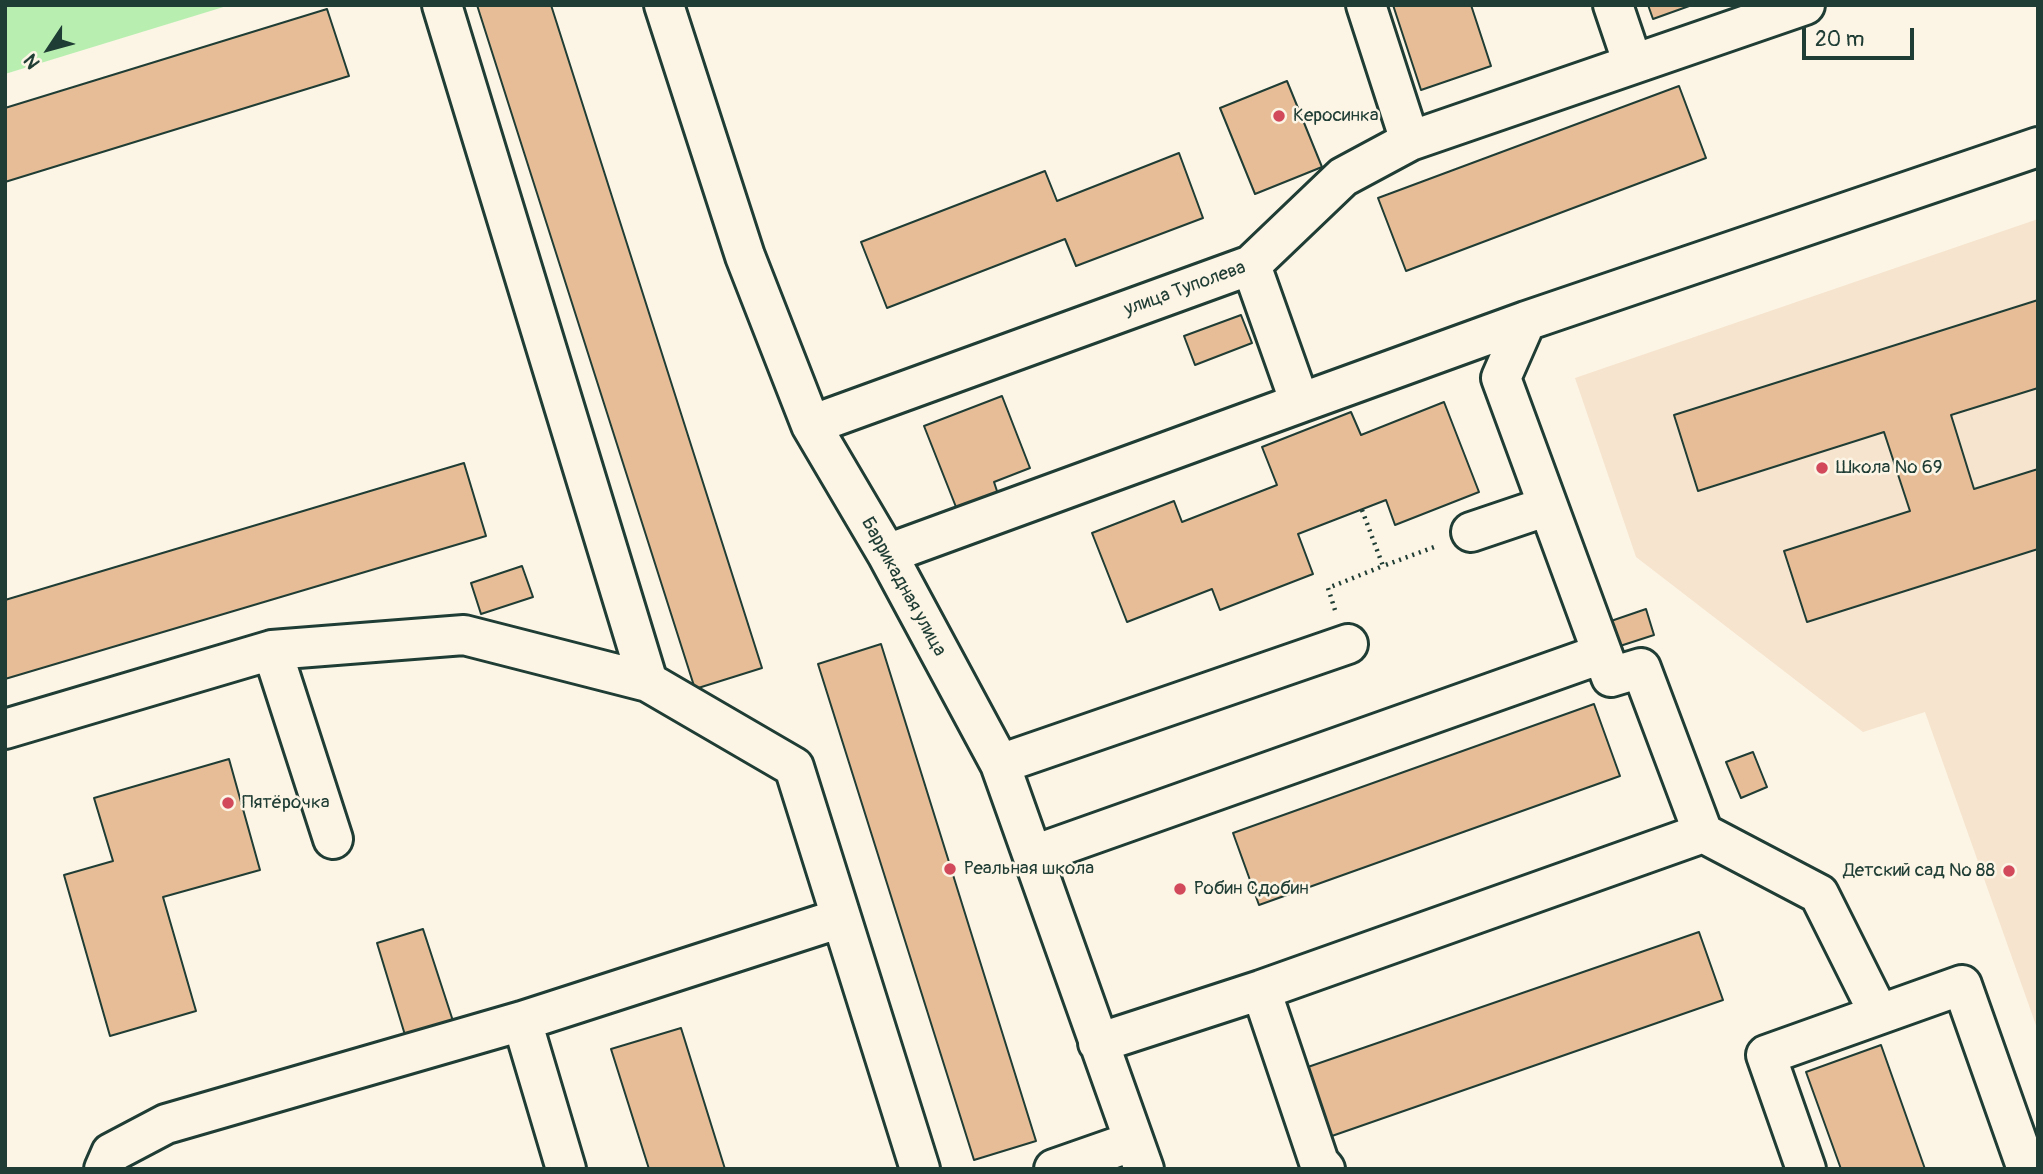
<!DOCTYPE html>
<html>
<head>
<meta charset="utf-8">
<style>
	body { margin:0 }
	#map { position:relative; width:2043px; height:1174px; overflow:hidden; background:#fcf5e5; font-family:Pangolin,sans-serif }
	canvas { display:block }
	.frame { position:absolute; inset:0; border:7px solid #1f3d34; pointer-events:none }
	.north { position:absolute; left:14px; top:14px; width:70px; height:70px; -webkit-text-stroke:5px #fcf5e5; paint-order:stroke; rotate:234deg; font-size:19px; font-weight:700; line-height:28px; text-align:center; color:#1f3d34 }
	.north::after { content:''; display:block; margin:auto; width:24px; height:32px; background:#1f3d34; clip-path:polygon(50% 0,100% 100%,50% 72%,0 100%) }
	.scale { position:absolute; left:1802px; top:28px; width:112px; height:32px; box-sizing:border-box; border:4px solid #1f3d34; border-top:0; padding-left:9px; font-size:21px; line-height:24px; white-space:nowrap; color:#1f3d34; -webkit-text-stroke:5px #fcf5e5; paint-order:stroke }
</style>
</head>
<body>
<div id="map">
<canvas width="2043" height="1174"></canvas>
<div class="frame"></div>
<div class="north">N</div>
<div class="scale">20 m</div>
</div>
<script>
const c = document.querySelector('canvas').getContext('2d');
c.lineJoin = 'round';
function paint(path, color) {
  c.fillStyle = color;
  c.fill(path, 'evenodd');
}
function stroke(path, color, width, dash) {
  c.strokeStyle = color;
  c.lineWidth = width;
  c.lineCap = dash ? 'butt' : 'round';
  c.setLineDash(dash || []);
  c.stroke(path);
}
function drawText(font, color, halo, rows, align = 'center') {
  c.font = font + ' Pangolin,sans-serif';
  c.lineWidth = 5;
  c.setLineDash([]);
  c.textBaseline = 'middle';
  c.strokeStyle = halo;
  c.fillStyle = color;
  for (const [text, x, y, turn = 0] of rows) {
    c.save();
    c.translate(x, y);
    c.rotate((+turn || 0) * Math.PI / 180);
    c.textAlign = isNaN(turn) ? turn : align;
    if (halo) c.strokeText(text, 0, 0);
    c.fillText(text, 0, 0);
    c.restore();
  }
}
paint(new Path2D(`
	M2038,219V1031L1925,712L1863,732L1636,557L1575,378Z`), '#f6e4ce');
paint(new Path2D(`
	M5,5H230L5,74Z`), '#b8efb1');
const building = new Path2D(`
	M477,5H551L762,668L695,689Z
	M1393,5H1471L1491,66L1421,90Z
	M1648,5H1692L1653,19Z
	M327,9L349,76L5,182V108Z
	M1287,81L1322,167L1255,194L1220,108Z
	M1679,86L1706,158L1406,271L1378,198Z
	M1179,153L1203,218L1076,266L1065,239L887,308L861,242L1045,171L1057,201Z
	M2038,300V388L1951,415L1974,489L2038,469V549L1807,622L1784,551L1910,511L1884,432L1698,491L1674,415Z
	M1241,315L1252,343L1195,365L1184,336Z
	M1002,396L1030,468L994,482L999,497L967,510L956,507L924,426Z
	M1444,402L1479,492L1395,525L1386,500L1298,534L1313,574L1220,610L1212,589L1127,622L1092,533L1174,501L1182,522L1277,485L1262,447L1351,412L1361,435Z
	M464,463L486,536L5,679V600Z
	M522,566L533,597L481,614L471,583Z
	M1646,609L1654,635L1620,646L1611,621Z
	M881,644L1036,1141L974,1160L818,664Z
	M1594,704L1620,776L1259,905L1233,833Z
	M1753,752L1767,787L1741,798L1726,762Z
	M229,759L260,870L163,897L196,1011L110,1036L64,875L113,861L94,798Z
	M423,929L453,1021L405,1035L377,943Z
	M1699,932L1723,1000L1329,1137L1305,1068Z
	M681,1028L725,1169H649L611,1049Z
	M1881,1045L1925,1169H1841L1806,1072Z`);
paint(building, '#e7bd97');
stroke(building, '#1f3d34', 2);
const minor = new Path2D(`
	M442,5L648,682
	M664,5L745,256L811,425L887,554L1000,764L1144,1169
	M1366,5L1410,141
	M1613,5L1633,64
	M1526,321L2038,147
	M1300,403L1526,321L1501,378L1611,677L1641,668L1703,833L1819,894L1879,1014
	M811,425L1251,265L1343,177L1410,141L1805,5
	M1471,532L1548,506
	M887,554L1300,403L1251,265
	M272,650L333,839
	M5,729L272,650L464,635L648,682L794,767L920,1169
	M1000,764L1348,644
	M1034,855L1601,654
	M1261,990L1319,1162L1325,1169
	M522,1021L566,1169
	M1098,1043L1261,990L1703,833
	M104,1169L111,1153L166,1124L522,1021L841,918
	M1054,1169L1134,1141
	M1806,1169L1766,1055L1962,985L2027,1169`);
stroke(minor, '#1f3d34', 44);
stroke(new Path2D(`
	M1362,510L1383,566L1437,546
	M1335,610L1328,588L1383,566`), '#1f3d34', 4.5, [2, 5]);
stroke(minor, '#fcf5e5', 38);
for (const [x, y, r, color] of [
	[1279,116,7,"#d1495b"],
	[1822,468,7,"#d1495b"],
	[228,803,7,"#d1495b"],
	[950,869,7,"#d1495b"],
	[2009,871,7,"#d1495b"],
	[1180,889,7,"#d1495b"]
]) {
  const dot = new Path2D();
  dot.arc(x, y, r, 0, 2 * Math.PI);
  c.fillStyle = color;
  c.fill(dot);
  stroke(dot, '#fcf5e5', 2.5);
}
drawText('19px', '#1f3d34', '#fcf5e5', [
	["Керосинка",1293,116],
	["Школа № 69",1836,468],
	["Пятёрочка",242,803],
	["Реальная школа",964,869],
	["Детский сад № 88",1995,871,"right"],
	["Робин Сдобин",1194,889]
], 'left');
drawText('19px', '#1f3d34', '#fcf5e5', [
	["улица Туполева",1185,289,-20],
	["Баррикадная улица",903,587,61]
]);
</script>
</body>
</html>
